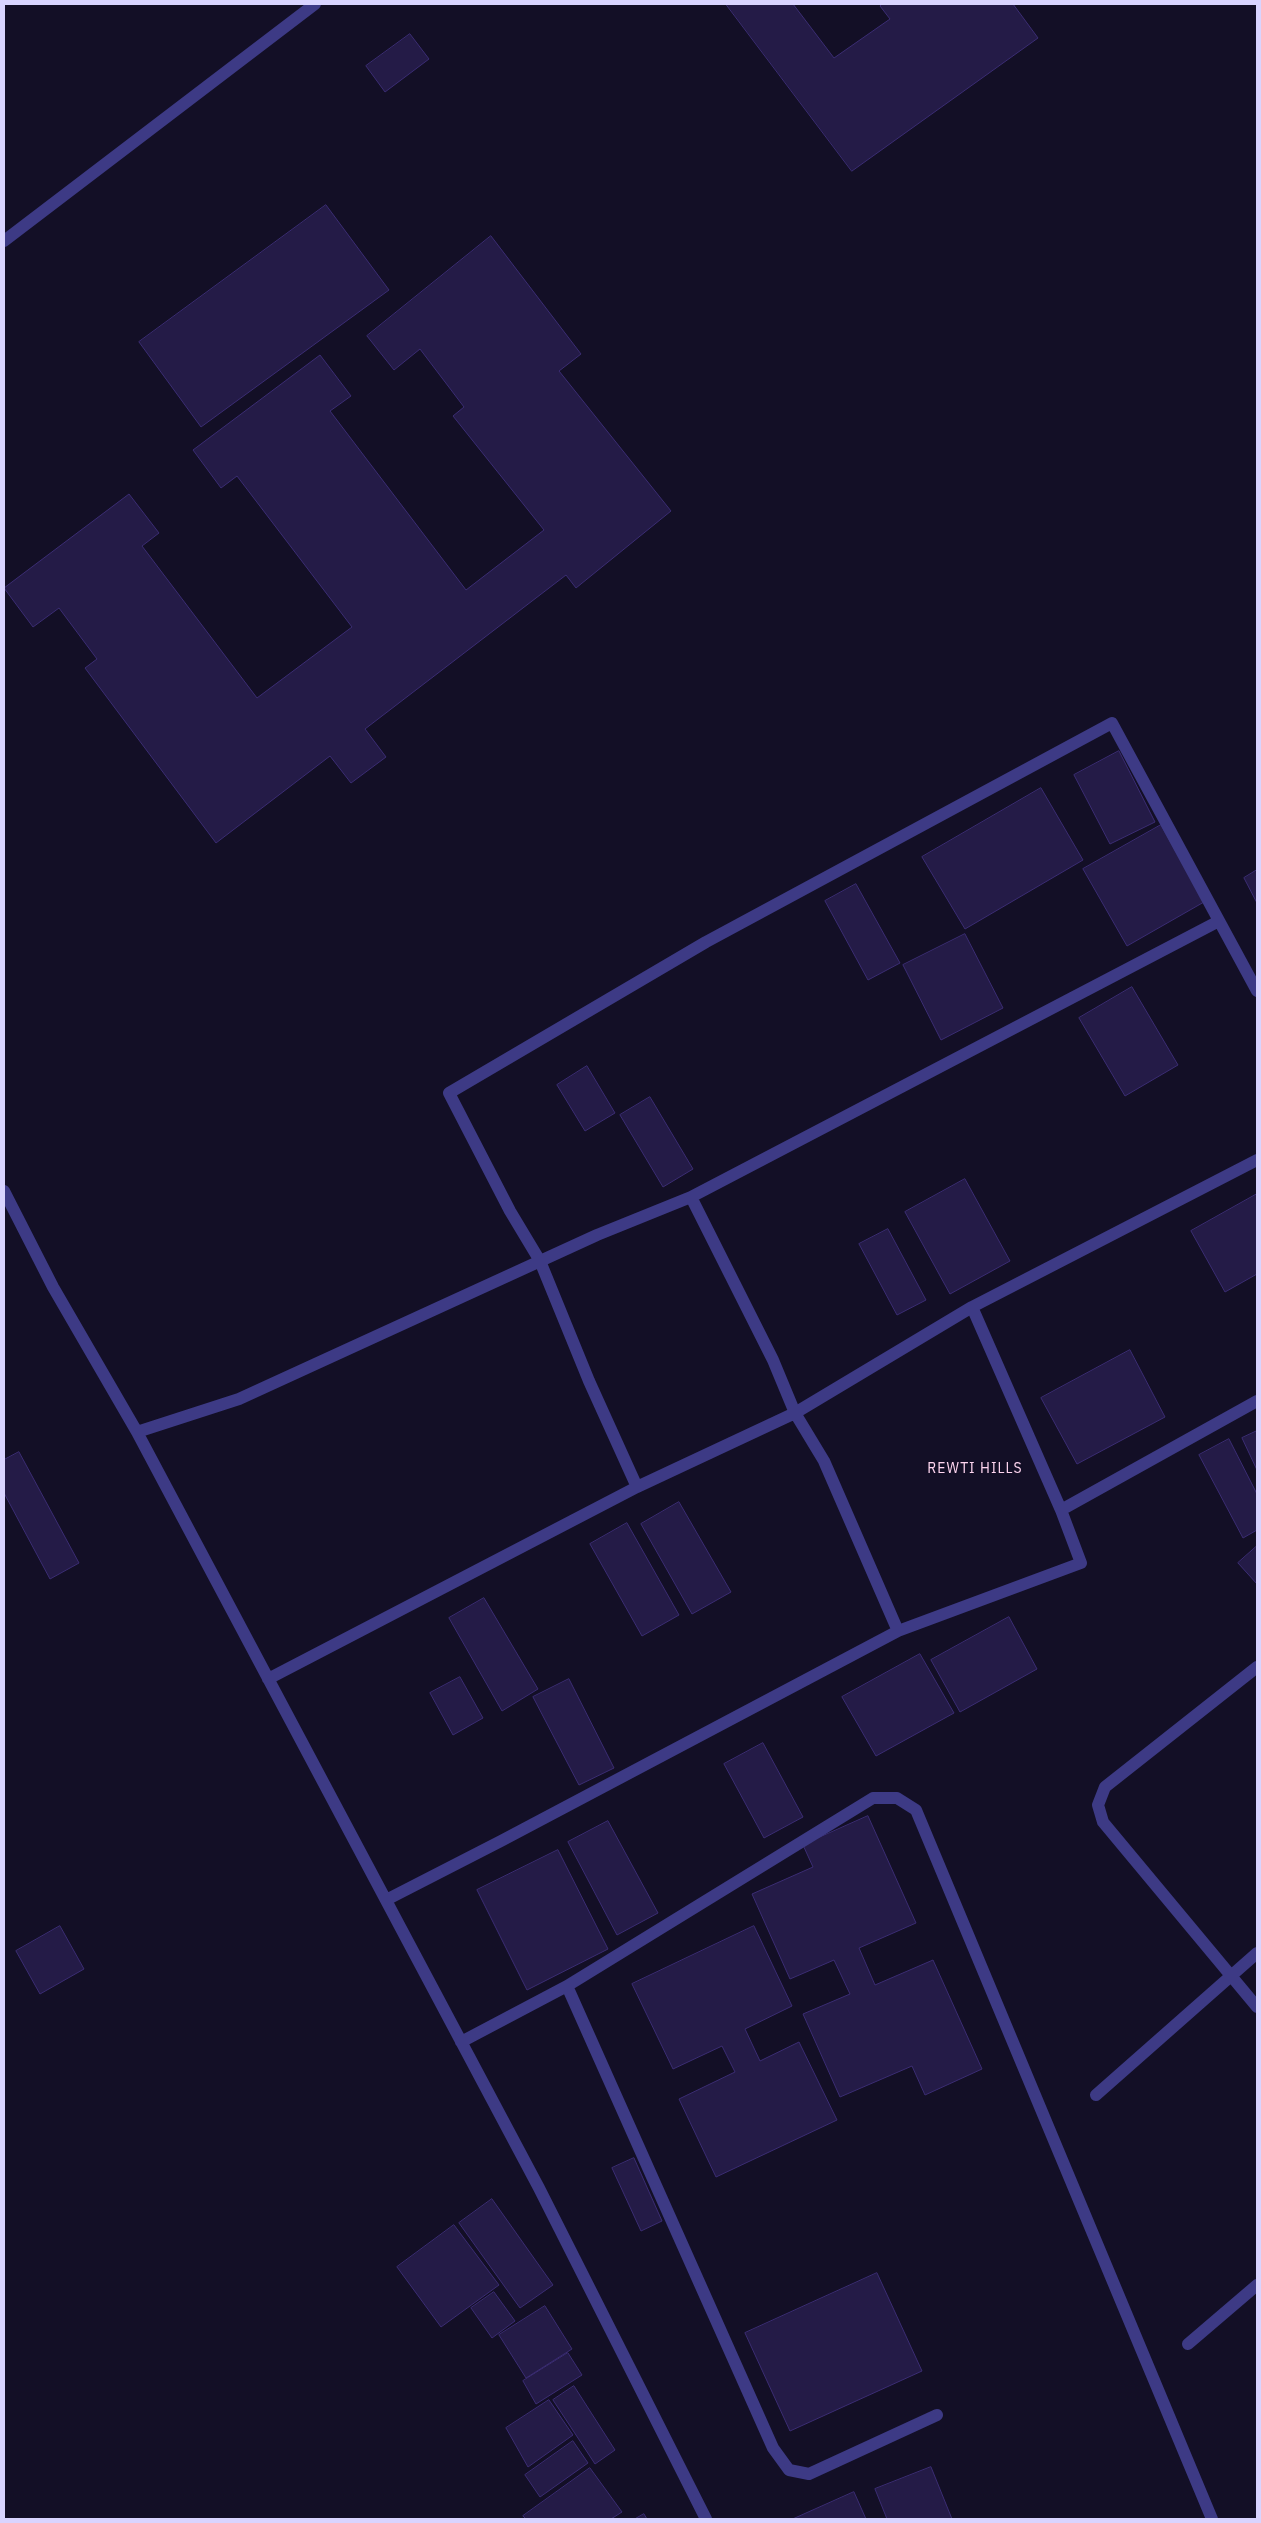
<!DOCTYPE html>
<html>
<head>
<meta charset="utf-8">
<style>
	body { margin:0 }
	#map { position:relative; width:1261px; height:2523px; overflow:hidden; background:#130f26; font-family:"IBM Plex Sans",sans-serif }
	canvas { display:block }
	.frame { position:absolute; inset:0; border:5px solid #d9d4ff; pointer-events:none }
</style>
</head>
<body>
<div id="map">
<canvas width="1261" height="2523"></canvas>
<div class="frame"></div>
</div>
<script>
const c = document.querySelector('canvas').getContext('2d');
c.lineJoin = 'round';
function paint(path, color) {
  c.fillStyle = color;
  c.fill(path, 'evenodd');
}
function stroke(path, color, width, dash) {
  c.strokeStyle = color;
  c.lineWidth = width;
  c.lineCap = dash ? 'butt' : 'round';
  c.setLineDash(dash || []);
  c.stroke(path);
}
function drawText(font, color, halo, rows, align = 'center') {
  c.font = font + ' "IBM Plex Sans",sans-serif';
  c.lineWidth = 4;
  c.setLineDash([]);
  c.textBaseline = 'middle';
  c.strokeStyle = halo;
  c.fillStyle = color;
  for (const [text, x, y, turn = 0] of rows) {
    c.save();
    c.translate(x, y);
    c.rotate((+turn || 0) * Math.PI / 180);
    c.textAlign = isNaN(turn) ? turn : align;
    if (halo) c.strokeText(text, 0, 0);
    c.fillText(text, 0, 0);
    c.restore();
  }
}
const building = new Path2D(`
	M726,4H793L834,58L890,19L880,6L882,4H1013L1038,38L852,171Z
	M410,34L429,59L385,92L366,66Z
	M326,205L389,290L201,427L139,342Z
	M491,236L581,354L559,371L671,511L576,588L566,575L365,729L386,757L351,783L330,756L216,843L85,668L97,659L59,608L33,627L4,588L129,494L159,533L142,546L257,698L352,627L237,476L221,488L193,450L320,355L351,396L330,411L466,590L544,530L453,416L464,407L420,349L394,370L367,336Z
	M1119,751L1155,822L1110,844L1074,775Z
	M1041,788L1083,860L965,929L922,857Z
	M1161,825L1204,902L1127,946L1083,869Z
	M1257,870V903L1244,878Z
	M856,884L900,963L868,980L825,901Z
	M965,934L1003,1008L941,1040L903,965Z
	M1132,987L1178,1065L1125,1096L1079,1018Z
	M587,1066L615,1113L585,1131L557,1085Z
	M650,1097L693,1169L663,1187L620,1115Z
	M965,1179L1010,1261L950,1294L905,1212Z
	M1257,1194V1274L1225,1292L1191,1231Z
	M888,1229L926,1300L897,1315L859,1244Z
	M1130,1350L1165,1417L1077,1464L1041,1398Z
	M1257,1431V1470L1242,1438Z
	M1229,1439L1257,1494V1530L1243,1538L1199,1455Z
	M19,1452L79,1563L50,1579L4,1493V1460Z
	M679,1502L731,1592L692,1614L641,1524Z
	M627,1523L679,1615L642,1636L590,1544Z
	M1257,1546V1584L1238,1563Z
	M484,1598L538,1689L502,1711L449,1618Z
	M1009,1617L1037,1669L960,1712L931,1660Z
	M920,1654L954,1713L876,1756L842,1697Z
	M460,1677L483,1718L453,1735L430,1693Z
	M569,1679L614,1768L579,1785L533,1697Z
	M763,1743L803,1817L764,1838L724,1764Z
	M868,1816L916,1923L859,1948L875,1985L933,1960L982,2069L925,2095L912,2066L840,2097L803,2014L850,1994L834,1960L790,1979L752,1894L813,1867L803,1845Z
	M608,1821L658,1913L617,1935L568,1842Z
	M558,1850L608,1949L527,1990L477,1890Z
	M60,1926L84,1969L40,1994L16,1951Z
	M754,1926L792,2006L745,2029L760,2061L799,2042L837,2120L716,2177L679,2099L735,2072L722,2046L673,2069L632,1984Z
	M634,2158L662,2221L641,2231L612,2168Z
	M492,2199L553,2285L520,2308L459,2223Z
	M454,2225L499,2285L441,2327L397,2267Z
	M877,2273L922,2371L790,2431L745,2333Z
	M494,2292L515,2321L492,2338L471,2308Z
	M545,2306L572,2349L526,2378L499,2335Z
	M568,2353L582,2375L536,2404L523,2381Z
	M574,2386L615,2450L595,2464L553,2400Z
	M549,2400L573,2435L528,2467L506,2428Z
	M573,2441L588,2463L540,2497L525,2475Z
	M931,2467L952,2519H887L875,2489Z
	M590,2468L622,2512L611,2519H526L523,2516Z
	M854,2492L866,2519H793Z
	M644,2514L647,2519H635Z`);
paint(building, '#241b47');
stroke(building, '#3b2d73', 1);
stroke(new Path2D(`
	M4,241L315,4
	M4,1191L53,1287L137,1432L539,2188L706,2519
	M691,1197L773,1360L795,1413L824,1461L898,1631
	M137,1432L239,1399L597,1235L691,1197L1219,921
	M637,1487L589,1381L540,1261L510,1211L449,1093L706,942L1112,723L1257,991
	M1061,1510L1257,1401
	M1257,1667L1105,1787L1098,1805L1103,1822L1257,2007
	M268,1679L637,1487L795,1413L972,1307L1257,1160
	M386,1900L501,1841L898,1631L1081,1563L1061,1510L972,1307
	M567,1986L773,2448L789,2470L809,2474L937,2415
	M461,2042L567,1986L873,1798H897L916,1810L1212,2519
	M1096,2095L1257,1953
	M1188,2344L1257,2285`), '#3d3a85', 12);
c.letterSpacing = '1px';
drawText('14px', '#ffd6f0', '#130f26', [
	["REWTI HILLS",975,1469]
]);
c.letterSpacing = '0px';
</script>
</body>
</html>
